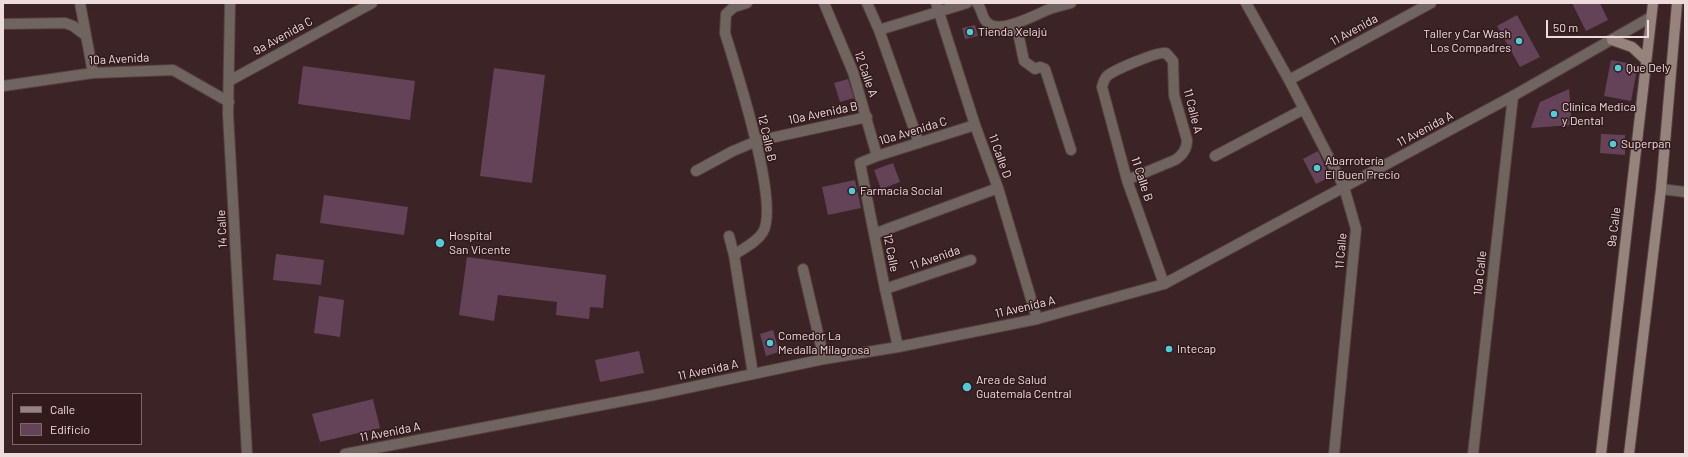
<!DOCTYPE html>
<html>
<head>
<meta charset="utf-8">
<style>
	body { margin:0 }
	#map { position:relative; width:1688px; height:457px; overflow:hidden; background:#3c2325; font-family:Barlow,sans-serif }
	canvas { display:block }
	.frame { position:absolute; inset:0; border:4px solid #eedcdd; pointer-events:none }
	.legend { position:absolute; left:12px; top:393px; width:130px; height:52px; box-sizing:border-box; background:#31191c; border:1px solid #7d6769; margin:0; padding:5px 7px; list-style:none; font-size:12px; color:#eedcdd }
	.legend li { display:flex; align-items:center; gap:8px; height:20px }
	.legend b { width:20px; border:1px solid #7d6769 }
	.scale { position:absolute; left:1546px; top:20px; width:103px; height:18px; box-sizing:border-box; border:2px solid #eedcdd; border-top:0; padding-left:5px; font-size:12px; line-height:14px; white-space:nowrap; color:#eedcdd; -webkit-text-stroke:3px #31191c; paint-order:stroke }
</style>
</head>
<body>
<div id="map">
<canvas width="1688" height="457"></canvas>
<div class="frame"></div>
<ul class="legend">
<li><b style="height:5px;background:#96837b"></b>Calle</li>
<li><b style="height:11px;background:#644359"></b>Edificio</li>
</ul>
<div class="scale">50 m</div>
</div>
<script>
const c = document.querySelector('canvas').getContext('2d');
c.lineJoin = 'round';
function paint(path, color) {
  c.fillStyle = color;
  c.fill(path, 'evenodd');
}
function stroke(path, color, width, dash) {
  c.strokeStyle = color;
  c.lineWidth = width;
  c.lineCap = dash ? 'butt' : 'round';
  c.setLineDash(dash || []);
  c.stroke(path);
}
function drawText(font, color, halo, rows, align = 'center') {
  c.font = font + ' Barlow,sans-serif';
  c.lineWidth = 3;
  c.setLineDash([]);
  c.textBaseline = 'middle';
  c.strokeStyle = halo;
  c.fillStyle = color;
  for (const [text, x, y, turn = 0] of rows) {
    c.save();
    c.translate(x, y);
    c.rotate((+turn || 0) * Math.PI / 180);
    c.textAlign = isNaN(turn) ? turn : align;
    if (halo) c.strokeText(text, 0, 0);
    c.fillText(text, 0, 0);
    c.restore();
  }
}
paint(new Path2D(`
	M1572,3H1600L1608,20L1586,31Z
	M1517,15L1540,57L1520,67L1497,26Z
	M975,25L978,36L965,39L962,28Z
	M1611,60L1638,65L1631,101L1604,96Z
	M303,66L415,81L410,120L298,104Z
	M494,68L545,75L532,183L480,176Z
	M848,79L854,98L840,102L834,83Z
	M1569,89L1572,125L1531,128L1540,102Z
	M1601,134L1625,135V155L1600,153Z
	M1318,151L1330,177L1316,184L1303,159Z
	M893,163L900,182L881,189L874,170Z
	M855,180L861,208L828,215L822,187Z
	M324,195L408,207L404,235L320,223Z
	M276,254L324,260L321,285L273,280Z
	M467,257L606,275L603,308L590,307L589,319L556,315L557,302L498,295L494,321L459,315Z
	M319,296L344,300L340,337L314,333Z
	M773,330L779,352L766,356L760,334Z
	M639,351L644,373L600,382L595,360Z
	M373,399L380,428L320,442L312,414Z`), '#644359');
const minor = new Path2D(`
	M80,3L93,73
	M824,3L853,72L877,156
	M867,3L879,30L919,143
	M936,3L975,125L998,188L1037,319
	M977,3C983,10 981,19 989,24C1001,33 1034,16 1047,10C1055,7 1063,5 1071,3
	M1246,3L1289,80L1344,187L1356,229L1334,454
	M1016,23L1024,61L1035,69L1040,67L1045,69L1071,150
	M3,24L65,23L73,26L85,35
	M879,30L967,3
	M1289,80L1431,3
	M229,81L372,3
	M3,86L93,73L173,70L229,102
	M1215,156L1304,109
	M696,171L733,151L757,141L867,117
	M1127,180L1175,160C1183,155 1187,149 1187,140L1174,95L1173,61L1166,53C1158,51 1114,70 1107,76C1104,79 1103,83 1102,87L1127,180L1164,284
	M874,234L998,188
	M729,236L734,255L753,374
	M734,255C744,248 757,242 763,232C780,203 736,69 725,33L726,14L734,7L747,3
	M803,269L824,359
	M885,289L971,260
	M898,347L885,289L860,163L877,156L975,125
	M1473,454L1513,96`);
const tertiary = new Path2D(`
	M230,3L228,114L247,454
	M1661,189L1685,192
	M345,454L654,395L824,359L898,347L1037,319L1164,284L1513,96L1651,17`);
const secondary = new Path2D(`
	M1612,40L1632,47L1646,60
	M1601,454L1653,3
	M1629,454L1661,189L1677,3`);
stroke(minor, '#584142', 12);
stroke(tertiary, '#584142', 12);
stroke(secondary, '#584142', 12);
stroke(minor, '#70645e', 10);
stroke(tertiary, '#70645e', 10);
stroke(secondary, '#96837b', 10);
for (const [x, y, r, color] of [
	[970,32,4,"#52cbd9"],
	[1519,41,4,"#52cbd9"],
	[1618,68,4,"#52cbd9"],
	[1554,114,4,"#52cbd9"],
	[1613,144,4,"#52cbd9"],
	[1317,168,4,"#52cbd9"],
	[852,191,4,"#52cbd9"],
	[440,243,5,"#52cbd9"],
	[770,343,4,"#52cbd9"],
	[1169,349,4,"#52cbd9"],
	[967,387,5,"#52cbd9"]
]) {
  const dot = new Path2D();
  dot.arc(x, y, r, 0, 2 * Math.PI);
  c.fillStyle = color;
  c.fill(dot);
  stroke(dot, '#31191c', 1.5);
}
drawText('12px', '#eedcdd', '#31191c', [
	["11 Avenida",1354,30,-29],
	["9a Avenida C",283,36,-29],
	["10a Avenida",119,59,-3],
	["12 Calle A",866,74,71],
	["11 Calle A",1193,111,76],
	["10a Avenida B",823,113,-12],
	["11 Avenida A",1425,129,-28],
	["10a Avenida C",913,131,-17],
	["12 Calle B",767,138,77],
	["11 Calle D",1000,156,70],
	["11 Calle B",1142,179,72],
	["9a Calle",1614,227,-83],
	["14 Calle",222,229,-93],
	["11 Calle",1341,251,-85],
	["12 Calle",891,253,79],
	["11 Avenida",935,258,-19],
	["10a Calle",1480,273,-84],
	["11 Avenida A",1025,307,-13],
	["11 Avenida A",708,370,-12],
	["11 Avenida A",390,432,-11]
]);
drawText('12px', '#eedcdd', '#31191c', [
	["Tienda Xelajú",978,32],
	["Taller y Car Wash",1511,34,"right"],
	["Los Compadres",1511,48,"right"],
	["Que Dely",1626,68],
	["Clínica Medica",1562,107],
	["y Dental",1562,121],
	["Superpan",1621,144],
	["Abarrotería",1325,161],
	["El Buen Precio",1325,175],
	["Farmacia Social",860,191],
	["Hospital",449,236],
	["San Vicente",449,250],
	["Comedor La",778,336],
	["Medalla Milagrosa",778,350],
	["Intecap",1177,349],
	["Area de Salud",976,380],
	["Guatemala Central",976,394]
], 'left');
</script>
</body>
</html>
